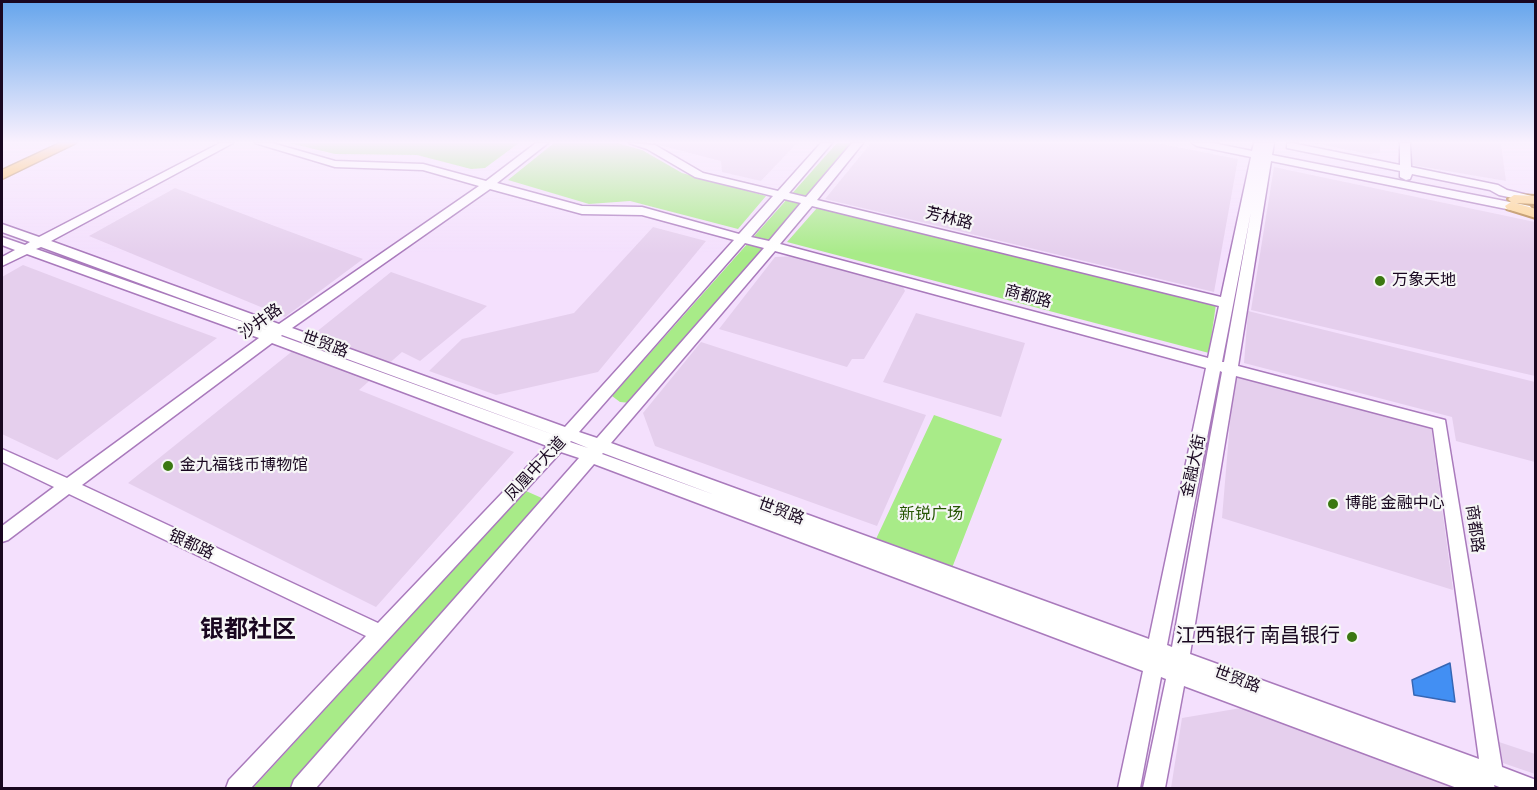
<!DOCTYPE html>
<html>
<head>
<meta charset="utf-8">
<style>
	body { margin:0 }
	#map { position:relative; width:1537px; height:790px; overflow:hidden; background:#f4e0fd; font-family:"Archivo Narrow",sans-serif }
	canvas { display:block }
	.frame { position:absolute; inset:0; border:3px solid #190720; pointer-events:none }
</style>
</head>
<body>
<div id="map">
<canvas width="1537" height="790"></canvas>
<div class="frame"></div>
</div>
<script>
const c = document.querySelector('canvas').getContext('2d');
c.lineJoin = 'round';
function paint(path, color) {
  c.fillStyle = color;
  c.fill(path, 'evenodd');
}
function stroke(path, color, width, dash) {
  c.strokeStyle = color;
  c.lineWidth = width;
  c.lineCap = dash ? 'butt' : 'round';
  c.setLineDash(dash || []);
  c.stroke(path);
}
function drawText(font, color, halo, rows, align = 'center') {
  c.font = font + ' "Archivo Narrow","Noto Sans SC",sans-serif';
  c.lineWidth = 4.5;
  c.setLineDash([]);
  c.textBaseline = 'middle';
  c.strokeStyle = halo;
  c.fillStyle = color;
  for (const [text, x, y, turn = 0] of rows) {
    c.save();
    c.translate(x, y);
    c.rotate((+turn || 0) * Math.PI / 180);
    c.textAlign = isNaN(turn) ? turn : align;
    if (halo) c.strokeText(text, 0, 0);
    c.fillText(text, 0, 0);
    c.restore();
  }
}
paint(new Path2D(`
	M651,143H797L761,181L722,172L721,161Z
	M871,143H1156L1238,159L1214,292L825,199Z
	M1313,143H1380V153L1368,154Z
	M1412,143H1501L1506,181L1412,165Z
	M1274,167L1535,222V376L1251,310Z
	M175,188L272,225L363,259L285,317L89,236Z
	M653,227L706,241L598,372L496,395L429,371L462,339L574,313Z
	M797,256L900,281L905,291L864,359H852L847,367L719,329L775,257Z
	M23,265L146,312L217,338L57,460L2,434V277Z
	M391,272L487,306L420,361L402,352L359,390L514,452L376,607L128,483Z
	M1248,311L1535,382V462L1456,441L1452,417L1244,363Z
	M916,313L1025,343L1001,417L883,382Z
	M701,342L926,415L877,526L655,446L643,413Z
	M1234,374L1431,426L1453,590L1222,518Z
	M1241,708L1459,788H1171L1182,718Z
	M1499,742L1535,754V774L1503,763Z`), '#e5cfed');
paint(new Path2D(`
	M289,143H519L485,168L471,169L417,155L335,154Z
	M554,143H617L642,150L682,173L766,196L738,229L630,201L589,204L508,180Z
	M837,143H855L631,403L620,402L612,396Z
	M817,208L1216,304L1209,353L787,242Z
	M934,415L1002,439L952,568L876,539Z
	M526,491L544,499L290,788H253Z`), '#a8eb88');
const water = new Path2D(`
	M1450,663L1455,702L1414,695L1412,680Z`);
paint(water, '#428ff3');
stroke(water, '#3666b4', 1.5);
const secondary = new Path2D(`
	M220,143H233L51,241L279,324L479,186L423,170L335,167L255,143H272L335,161L423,164L486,181L536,143H548L497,183L582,206L642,207L739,234L773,196L695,177L647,149L629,143L655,145L703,173L778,191L821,143H832L789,193L806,197L852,143H863L817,200L1221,297L1251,157L1197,146L1192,143H1213L1252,151L1254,143H1274L1272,155L1530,206L1532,209L1526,213L1271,161L1238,366L1445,420L1502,767L1536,780V788H1502L1494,785L1495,788H1457L1184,686L1165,788H1143L1166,679L1161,677L1140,788H1118L1143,671L594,464L316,788H291L294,780L579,458L561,452L251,788H226L229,780L366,636L69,494L8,540L2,542V526L54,487L2,462V449L67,478L259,338L27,254L2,266V257L15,250L2,245V237L25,245L30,242L2,232V224L39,237ZM490,189L582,214L642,215L734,240L565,427L292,328ZM784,199L801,203L769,241L751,237ZM812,206L1219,306L1208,358L780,244ZM1251,212L1224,362H1222ZM745,243L764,248L597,438L579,432ZM41,247L269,331L36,249ZM775,251L1206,368L1149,639L611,443ZM282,335L557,436L281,336ZM272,343L547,446L378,623L82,485ZM1220,371L1222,372L1172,647L1167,645ZM1236,376L1433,428L1479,759L1190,654ZM571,441L588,448L570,442ZM603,453L715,495L602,454Z
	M1292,143L1400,165V143H1410L1411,167L1498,185L1507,190L1536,197V203L1499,195L1490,190L1412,174L1410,179L1406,180L1400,177V171L1287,148V144Z`);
const primary = new Path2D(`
	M1514,195L1536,196V204L1515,203L1536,209V218L1507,209L1505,206L1511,202L1508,199Z`);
const highway = new Path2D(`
	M60,143H76L2,179V170Z`);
stroke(secondary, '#a97abc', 3);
stroke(primary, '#ae7931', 4);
stroke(highway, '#ae7931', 3);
paint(secondary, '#fff');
paint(primary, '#fed389');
paint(highway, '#feb63a');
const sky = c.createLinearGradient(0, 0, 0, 254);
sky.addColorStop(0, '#65a5ec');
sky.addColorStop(0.56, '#faf1fe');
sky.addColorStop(1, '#faf1fe00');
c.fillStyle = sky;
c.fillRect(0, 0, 1537, 254);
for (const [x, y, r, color] of [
	[1380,281,6,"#3b7811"],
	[168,466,6,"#3b7811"],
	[1333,504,6,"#3b7811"],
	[1352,637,6,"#3b7811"]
]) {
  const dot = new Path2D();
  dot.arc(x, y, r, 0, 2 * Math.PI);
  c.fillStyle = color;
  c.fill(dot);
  stroke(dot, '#f6f6f6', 2);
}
drawText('16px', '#190720', '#f6f6f6', [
	["芳林路",949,219,14],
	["商都路",1028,297,15],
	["沙井路",261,322,-36],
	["世贸路",325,345,20],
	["金融大街",1194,466,-78],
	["凤凰中大道",536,469,-47],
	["世贸路",781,512,20],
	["商都路",1474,529,82],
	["银都路",191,545,25],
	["世贸路",1237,680,20]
]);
drawText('16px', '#190720', '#f6f6f6', [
	["万象天地",1392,281],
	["金九福钱币博物馆",180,466],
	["博能 金融中心",1345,504]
], 'left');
drawText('16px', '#265602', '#f6f6f6', [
	["新锐广场",931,515]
]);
drawText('20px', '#190720', '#f6f6f6', [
	["江西银行 南昌银行",1340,637]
], 'right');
drawText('bold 24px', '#190720', '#f6f6f6', [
	["银都社区",248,631]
]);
</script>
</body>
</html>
